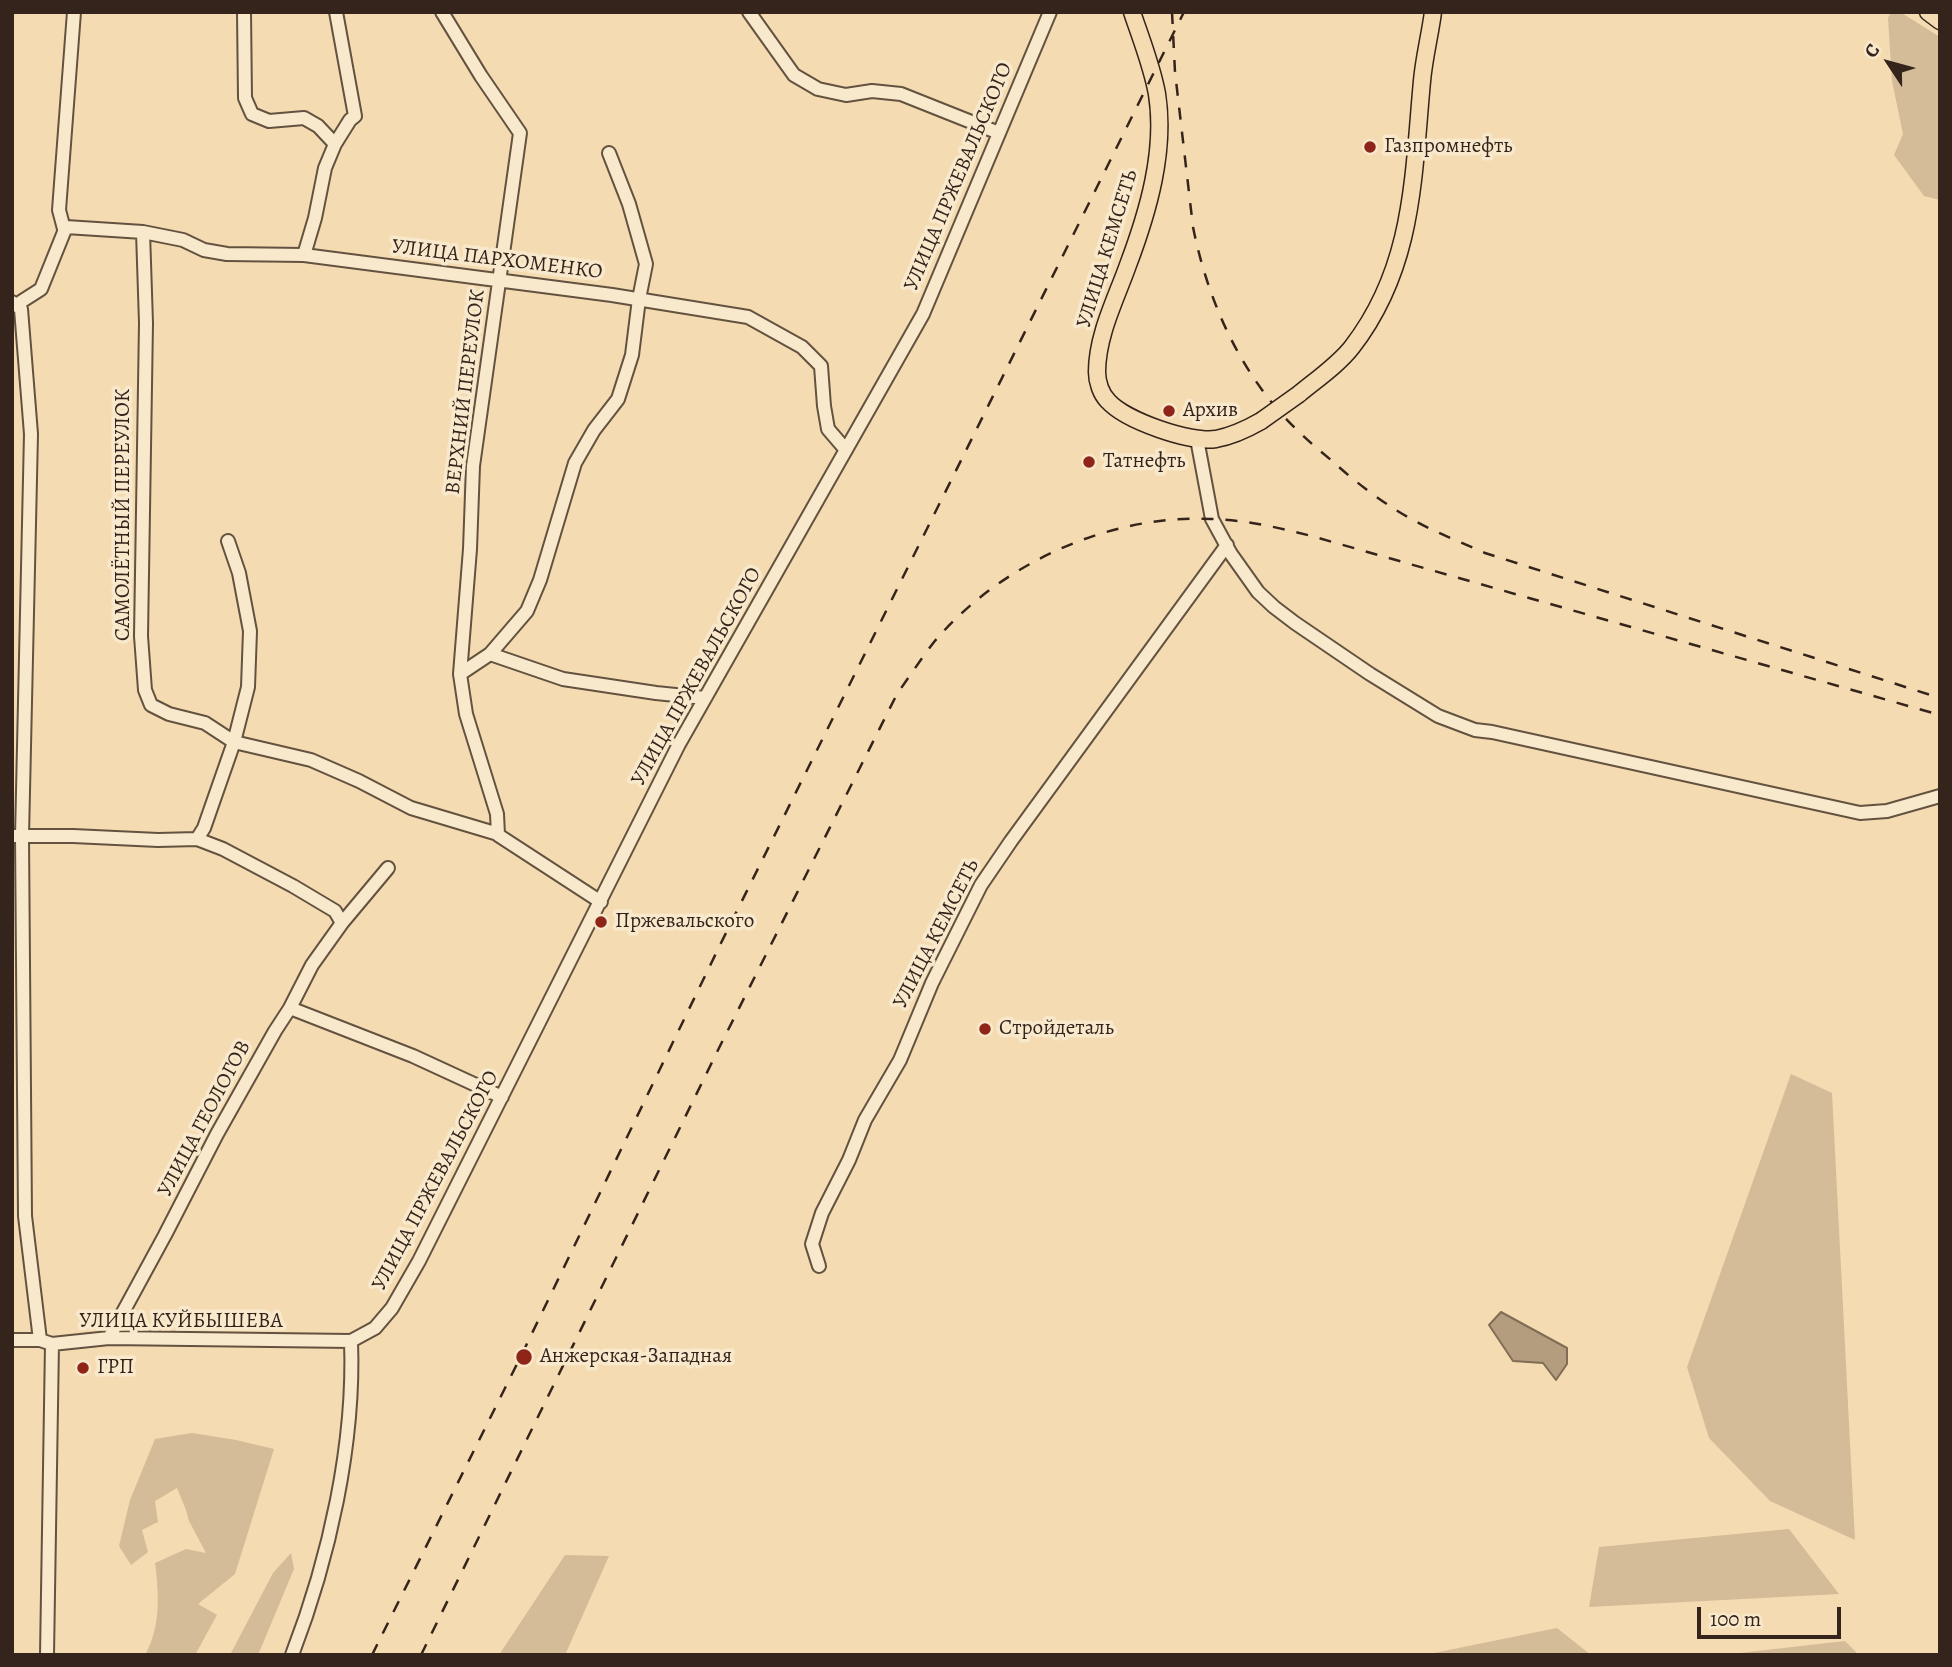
<!DOCTYPE html>
<html>
<head>
<meta charset="utf-8">
<style>
	body { margin:0 }
	#map { position:relative; width:1952px; height:1667px; overflow:hidden; background:#f5dbb1; font-family:Alegreya,serif }
	canvas { display:block }
	.frame { position:absolute; inset:0; border:14px solid #34241b; pointer-events:none }
	.north { position:absolute; left:1854px; top:28px; width:70px; height:70px; -webkit-text-stroke:5px #f8e8cc; paint-order:stroke; rotate:306deg; font-size:19px; font-weight:700; line-height:28px; text-align:center; color:#34241b }
	.north::after { content:''; display:block; margin:auto; width:24px; height:32px; background:#34241b; clip-path:polygon(50% 0,100% 100%,50% 72%,0 100%) }
	.scale { position:absolute; left:1697px; top:1607px; width:144px; height:32px; box-sizing:border-box; border:4px solid #34241b; border-top:0; padding-left:9px; font-size:21px; line-height:24px; white-space:nowrap; color:#34241b; -webkit-text-stroke:5px #f8e8cc; paint-order:stroke }
</style>
</head>
<body>
<div id="map">
<canvas width="1952" height="1667"></canvas>
<div class="frame"></div>
<div class="north">С</div>
<div class="scale">100 m</div>
</div>
<script>
const c = document.querySelector('canvas').getContext('2d');
c.lineJoin = 'round';
function paint(path, color) {
  c.fillStyle = color;
  c.fill(path, 'evenodd');
}
function stroke(path, color, width, dash) {
  c.strokeStyle = color;
  c.lineWidth = width;
  c.lineCap = dash ? 'butt' : 'round';
  c.setLineDash(dash || []);
  c.stroke(path);
}
function drawText(font, color, halo, rows, align = 'center') {
  c.font = font + ' Alegreya,serif';
  c.lineWidth = 7;
  c.setLineDash([]);
  c.textBaseline = 'middle';
  c.strokeStyle = halo;
  c.fillStyle = color;
  for (const [text, x, y, turn = 0] of rows) {
    c.save();
    c.translate(x, y);
    c.rotate((+turn || 0) * Math.PI / 180);
    c.textAlign = isNaN(turn) ? turn : align;
    if (halo) c.strokeText(text, 0, 0);
    c.fillText(text, 0, 0);
    c.restore();
  }
}
paint(new Path2D(`
	M1891,12H1900L1940,37V200L1924,196L1894,155L1903,134L1892,81L1888,18Z
	M1791,1074L1832,1093L1855,1540L1770,1501L1709,1438L1687,1367Z
	M192,1433L236,1440L274,1449L235,1574L198,1604L217,1615L195,1655H145C161,1627 159,1594 155,1563L186,1549L206,1553L189,1521L186,1510L177,1488L155,1501L158,1522L142,1530L148,1552L131,1565L119,1546L130,1500L155,1439Z
	M1789,1529L1839,1594L1589,1607L1599,1547Z
	M291,1553L294,1569L258,1655H230L273,1573Z
	M565,1555L609,1556L565,1655H499Z
	M1557,1628L1591,1655H1424Z
	M1845,1641L1859,1655H1722Z`), '#d4bc98');
const water = new Path2D(`
	M1501,1312L1567,1348V1364L1556,1380L1543,1363L1513,1361L1489,1325Z`);
paint(water, '#b39d7e');
stroke(water, '#806d56', 2);
const minor = new Path2D(`
	M244,12L245,98L252,114L269,121L304,118L318,126L335,144
	M442,12L481,76L520,133L473,466L470,549L460,674L466,714L497,814L498,835L601,902
	M749,12L794,75L818,89L846,95L872,91L901,94L999,133
	M64,229L59,210L74,12
	M143,232L146,323L141,636L145,690L151,705L169,714L205,723L234,742L311,760L359,781L411,808L498,834
	M304,255L315,218L325,168L335,144L350,120L355,116L336,12
	M12,302L21,309L31,434L22,836L25,1216L40,1340
	M16,305L41,289L66,227L143,232L183,240L204,250L227,254L304,255L612,295L748,317L802,347L821,366L824,406L828,429L846,450
	M1197,439L1212,519L1231,554L1258,592L1274,607L1295,623L1370,674L1438,716L1475,730L1492,732L1860,813L1887,811L1940,796
	M490,654L563,679L656,693L705,698
	M460,674L490,654L527,611L540,580L575,463L594,430L618,399L632,355L639,299L646,264L629,204L609,153
	M12,836H73L158,840L197,839L223,849L293,886L335,911L342,923
	M197,839L204,828L234,742L248,687L250,631L239,573L228,541
	M290,1008L413,1056L502,1097
	M819,1266L812,1244L822,1213L849,1160L865,1120L900,1060L932,983L981,885L1011,841L1227,545
	M109,1338L165,1235L217,1134L275,1031L290,1008L312,965L342,923L388,868
	M12,1340H40L52,1344L109,1338L351,1341L375,1328L392,1308L419,1261L679,744L923,314L1050,12
	M47,1655L52,1344
	M292,1655C329,1559 355,1444 351,1341`);
const major = new Path2D(`
	M1132,12C1141,39 1152,66 1157,94C1166,151 1148,212 1128,265C1116,299 1097,335 1097,372C1097,382 1101,394 1108,401C1126,421 1190,443 1216,439C1232,436 1247,429 1261,421
	M1928,12L1940,21
	M1299,394C1316,380 1339,364 1352,347C1414,267 1413,177 1422,81C1424,58 1430,35 1433,12`);
stroke(minor, '#645240', 16);
stroke(major, '#34241b', 19);
stroke(minor, '#f8e8cc', 12);
stroke(major, '#f5dbb1', 16);
stroke(new Path2D(`
	M1172,12L1175,72L1193,227C1208,302 1241,375 1295,428C1307,440 1319,450 1331,460C1355,482 1389,508 1417,522C1439,534 1463,543 1485,553L1940,698
	M372,1655L521,1356L721,943L1184,12
	M421,1655L720,1046L897,694C909,677 921,659 934,642C1000,564 1109,514 1211,519C1246,520 1281,528 1315,537L1940,715`), '#34241b', 2.5, [12, 12]);
const majorBridge = new Path2D(`
	M1261,421L1299,394`);
stroke(majorBridge, '#34241b', 19, []);
stroke(majorBridge, '#f5dbb1', 16);
for (const [x, y, r, color] of [
	[1370,147,7,"#8f2418"],
	[1169,411,7,"#8f2418"],
	[1089,462,7,"#8f2418"],
	[601,922,7,"#8f2418"],
	[985,1029,7,"#8f2418"],
	[524,1357,9,"#8f2418"],
	[83,1368,7,"#8f2418"]
]) {
  const dot = new Path2D();
  dot.arc(x, y, r, 0, 2 * Math.PI);
  c.fillStyle = color;
  c.fill(dot);
  stroke(dot, '#f8e8cc', 2.5);
}
drawText('21px', '#34241b', '#f8e8cc', [
	["Газпромнефть",1384,147],
	["Архив",1183,411],
	["Татнефть",1103,462],
	["Пржевальского",615,922],
	["Стройдеталь",999,1029],
	["Анжерская-Западная",540,1357],
	["ГРП",97,1368]
], 'left');
drawText('21px', '#34241b', '#f8e8cc', [
	["УЛИЦА ПРЖЕВАЛЬСКОГО",959,177,-67],
	["УЛИЦА КЕМСЕТЬ",1108,249,-73],
	["УЛИЦА ПАРХОМЕНКО",497,260,7],
	["ВЕРХНИЙ ПЕРЕУЛОК",466,392,-83],
	["САМОЛЁТНЫЙ ПЕРЕУЛОК",124,515,-90],
	["УЛИЦА ПРЖЕВАЛЬСКОГО",697,677,-61],
	["УЛИЦА КЕМСЕТЬ",937,934,-63],
	["УЛИЦА ГЕОЛОГОВ",205,1119,-62],
	["УЛИЦА ПРЖЕВАЛЬСКОГО",436,1181,-62],
	["УЛИЦА КУЙБЫШЕВА",181,1322]
]);
</script>
</body>
</html>
